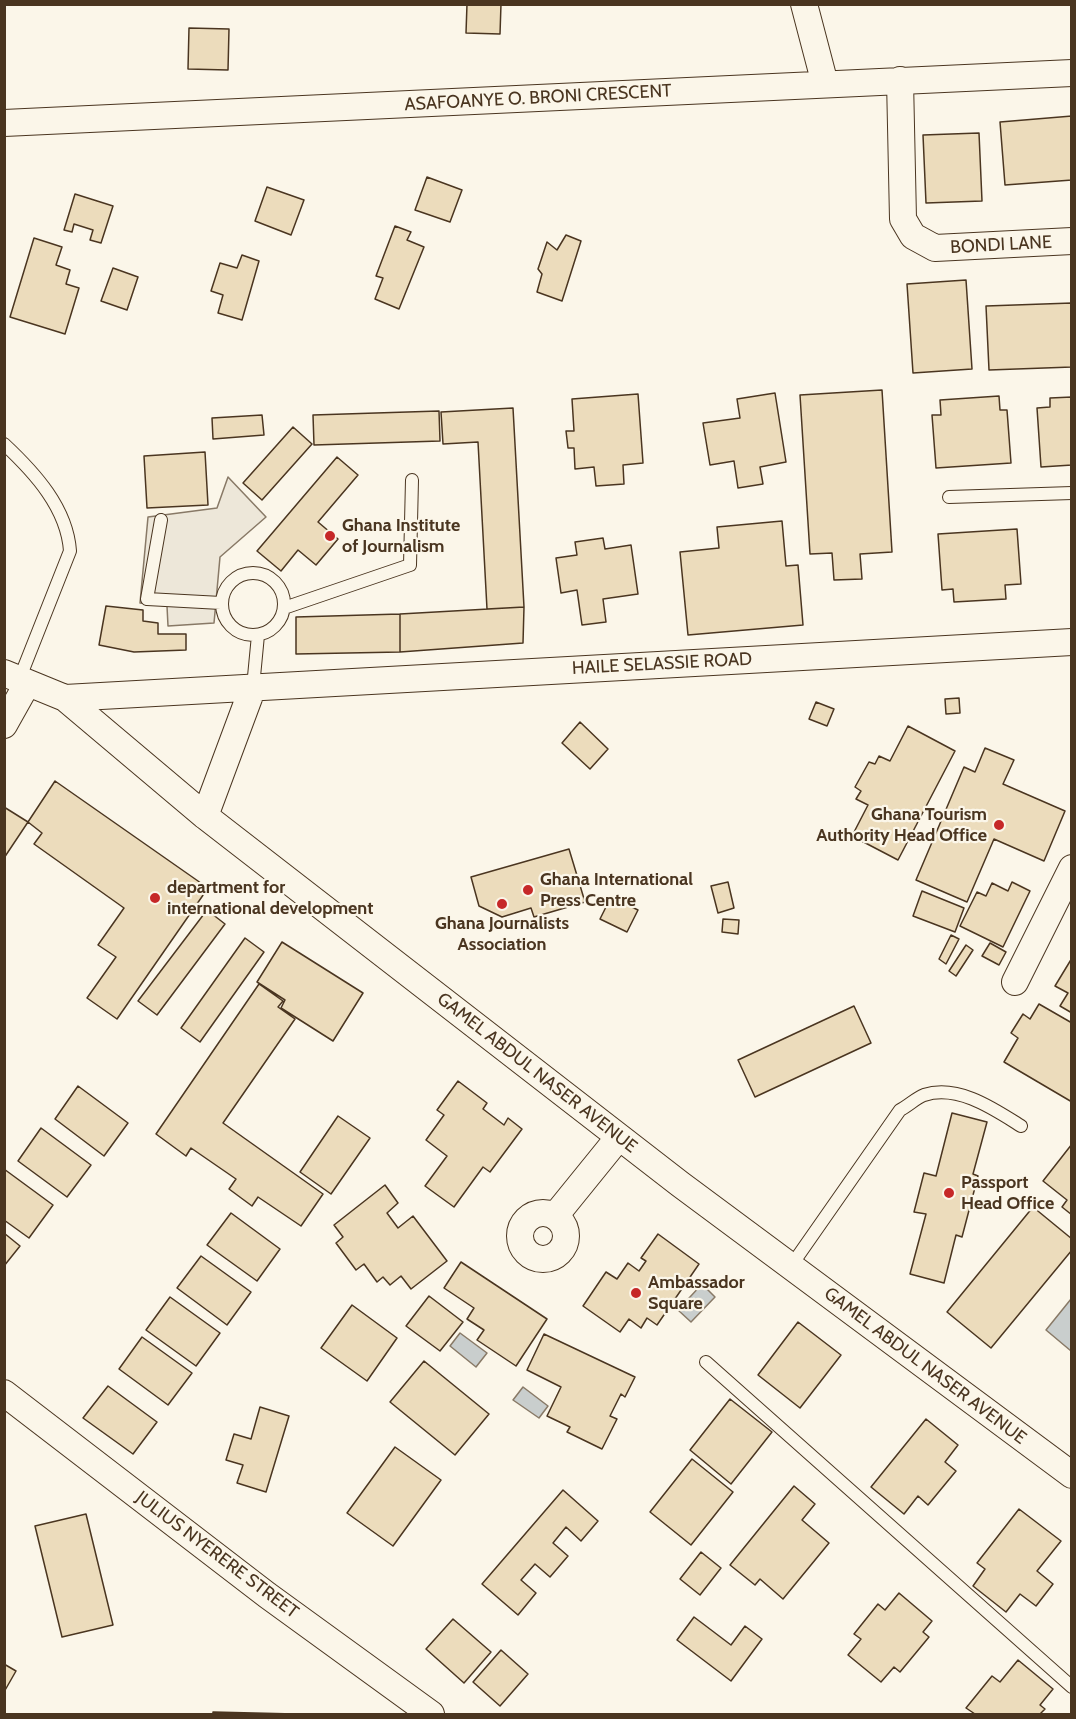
<!DOCTYPE html>
<html>
<head>
<meta charset="utf-8">
<style>
	body { margin:0 }
	#map { position:relative; width:1076px; height:1719px; overflow:hidden; background:#fbf6e9; font-family:Cabin,sans-serif }
	canvas { display:block }
	.frame { position:absolute; inset:0; border:6px solid #4a3520; pointer-events:none }
</style>
</head>
<body>
<div id="map">
<canvas width="1076" height="1719"></canvas>
<div class="frame"></div>
</div>
<script>
const c = document.querySelector('canvas').getContext('2d');
c.lineJoin = 'round';
function paint(path, color) {
  c.fillStyle = color;
  c.fill(path, 'evenodd');
}
function stroke(path, color, width, dash) {
  c.strokeStyle = color;
  c.lineWidth = width;
  c.lineCap = dash ? 'butt' : 'round';
  c.setLineDash(dash || []);
  c.stroke(path);
}
function drawText(font, color, halo, rows, align = 'center') {
  c.font = font + ' Cabin,sans-serif';
  c.lineWidth = 4.5;
  c.setLineDash([]);
  c.textBaseline = 'middle';
  c.strokeStyle = halo;
  c.fillStyle = color;
  for (const [text, x, y, turn = 0] of rows) {
    c.save();
    c.translate(x, y);
    c.rotate((+turn || 0) * Math.PI / 180);
    c.textAlign = isNaN(turn) ? turn : align;
    if (halo) c.strokeText(text, 0, 0);
    c.fillText(text, 0, 0);
    c.restore();
  }
}
const parking = new Path2D(`
	M228,477L266,517L220,557L214,623L168,626L167,606L140,603L148,517L217,508Z`);
paint(parking, '#ede7d9');
stroke(parking, '#887966', 1.5);
const water = new Path2D(`
	M702,1284L715,1297L691,1322L678,1310Z
	M1071,1299V1351L1046,1330Z
	M460,1333L487,1353L476,1367L450,1346Z
	M523,1387L548,1406L539,1418L513,1400Z`);
paint(water, '#c9cecd');
stroke(water, '#887966', 1.5);
const building = new Path2D(`
	M467,4H501L500,34L466,33Z
	M189,28L229,29L228,70L188,69Z
	M1072,116V180L1005,185L1000,122Z
	M979,133L982,201L926,203L923,135Z
	M427,177L462,190L450,222L415,210Z
	M267,187L304,200L291,235L255,221Z
	M75,194L113,206L101,243L90,240L93,230L74,224L72,232L64,230Z
	M395,226L411,232L407,240L424,247L399,309L375,299L383,278L376,276Z
	M566,235L581,241L562,301L537,292L542,274L538,269L547,242L557,250Z
	M34,238L62,247L56,265L70,270L66,284L79,288L65,334L10,317Z
	M242,255L259,261L242,320L218,313L223,295L211,291L220,263L237,268Z
	M113,268L138,277L127,310L101,301Z
	M966,280L972,369L913,373L907,284Z
	M1072,303V367L989,370L986,306Z
	M882,390L892,552L860,554L862,579L834,580L832,553L810,554L800,395Z
	M775,393L786,462L760,467L763,484L738,488L734,461L710,465L703,423L740,418L737,399Z
	M638,394L643,463L623,465L624,484L596,486L594,467L575,469L574,448H568L566,431H574L572,399Z
	M999,396L1000,410H1007L1011,463L936,468L932,415H941L940,400Z
	M1072,397V465L1041,467L1037,408L1050,407V398Z
	M513,408L524,607L487,609L478,442L443,444L441,412Z
	M439,411L440,441L314,445L313,415Z
	M262,415L264,435L213,439L212,418Z
	M293,427L312,444L262,500L243,483Z
	M205,452L208,505L147,508L144,456Z
	M337,457L358,475L318,522L338,539L316,565L298,550L281,571L257,551Z
	M782,521L786,566L798,565L803,625L688,635L680,552L719,548L717,527Z
	M1017,529L1021,584L1005,585L1006,599L954,602L953,589L942,590L938,534Z
	M603,538L605,549L631,545L638,594L603,599L606,622L582,625L577,590L561,593L556,558L577,555L575,542Z
	M106,606L143,610V621L158,623V634H186V650L134,652L99,645Z
	M524,607L523,643L400,652V614Z
	M400,614V652L296,654V617Z
	M959,698L960,713L946,714L945,699Z
	M816,702L834,709L827,726L809,719Z
	M580,722L608,749L590,769L562,743Z
	M908,726L955,751L898,860L852,836L868,805L856,799L861,791L855,787L869,762L875,764L879,756L890,761Z
	M985,748L1014,760L1003,784L1065,811L1044,861L994,839L967,902L916,880L964,767L975,772Z
	M55,781L208,888L117,1019L87,998L116,957L98,945L124,908L34,844L42,833L28,822Z
	M4,807L28,822L4,858Z
	M569,849L585,902L534,917L531,908L502,917L479,906L471,877Z
	M728,882L734,908L718,913L711,886Z
	M1012,882L1030,891L1003,947L960,926L977,892L986,896L992,883L1008,891Z
	M922,891L964,908L955,932L913,916Z
	M611,897L638,910L627,932L600,919Z
	M207,910L225,924L157,1015L138,1001Z
	M723,919L739,920L738,934L722,932Z
	M951,935L959,939L946,964L939,959Z
	M245,938L264,952L200,1042L181,1028Z
	M282,942L363,993L333,1041L281,1008L285,1000L257,982Z
	M990,943L1006,952L999,965L982,956Z
	M966,945L973,950L956,976L949,971Z
	M1072,958V1013L1060,1006L1068,993L1055,986Z
	M259,984L283,1001L278,1007L295,1019L223,1123L323,1194L301,1226L258,1197L252,1206L229,1189L236,1179L191,1148L186,1156L156,1134Z
	M1039,1004L1072,1023V1102L1004,1062L1018,1038L1011,1033L1023,1014L1030,1019Z
	M854,1006L871,1043L755,1097L738,1060Z
	M458,1081L487,1103L483,1109L504,1125L508,1118L522,1129L490,1172L483,1167L454,1207L425,1186L447,1156L426,1140L444,1115L437,1110Z
	M78,1086L128,1123L104,1156L55,1119Z
	M952,1113L987,1122L973,1174L978,1176L962,1237L956,1235L944,1283L910,1274L926,1214L914,1212L924,1173L936,1176Z
	M338,1116L370,1138L331,1194L300,1172Z
	M41,1128L91,1165L67,1197L18,1161Z
	M1072,1144V1215L1062,1207L1067,1200L1043,1181Z
	M4,1169L53,1205L29,1238L4,1220Z
	M385,1185L398,1203L387,1213L398,1228L413,1216L447,1261L411,1289L401,1276L390,1285L383,1277L377,1282L364,1264L356,1270L336,1243L343,1237L334,1225Z
	M1033,1207L1072,1239V1250L991,1348L947,1312Z
	M231,1213L280,1249L257,1281L207,1245Z
	M4,1233L20,1246L4,1266Z
	M658,1234L699,1264L657,1325L647,1318L641,1328L629,1319L620,1332L583,1306L606,1272L617,1279L628,1263L639,1271L646,1261L641,1258Z
	M201,1256L251,1292L227,1325L177,1288Z
	M461,1262L547,1319L516,1366L477,1340L484,1330L467,1319L474,1308L444,1288Z
	M429,1296L463,1322L440,1351L406,1326Z
	M170,1297L220,1333L196,1366L146,1330Z
	M352,1305L397,1338L367,1381L321,1348Z
	M798,1322L841,1355L800,1408L758,1375Z
	M544,1334L635,1377L625,1397L621,1394L610,1416L617,1419L602,1449L567,1432L570,1427L547,1416L561,1387L527,1370Z
	M142,1337L192,1373L168,1405L119,1369Z
	M424,1361L489,1414L455,1455L390,1402Z
	M108,1386L157,1422L133,1454L83,1418Z
	M730,1399L772,1432L731,1484L690,1450Z
	M260,1407L289,1416L266,1492L237,1483L243,1465L226,1460L234,1434L251,1439Z
	M926,1419L958,1445L945,1462L956,1471L928,1505L918,1496L904,1514L871,1487Z
	M395,1447L441,1480L393,1546L347,1513Z
	M692,1459L733,1492L691,1545L650,1512Z
	M794,1486L815,1504L802,1520L829,1543L783,1599L760,1579L755,1585L730,1565Z
	M563,1490L598,1521L581,1541L566,1527L553,1543L568,1556L550,1577L535,1564L521,1580L536,1593L518,1615L482,1584Z
	M1019,1509L1061,1541L1037,1571L1053,1584L1036,1606L1020,1594L1006,1612L973,1586L985,1569L977,1563Z
	M86,1514L113,1625L62,1637L35,1526Z
	M701,1552L721,1568L700,1595L680,1579Z
	M899,1593L932,1621L923,1632L929,1637L900,1672L894,1667L881,1682L848,1655L861,1639L854,1634L878,1604L885,1610Z
	M694,1617L731,1645L745,1626L762,1639L731,1681L677,1640Z
	M453,1619L491,1652L464,1683L426,1649Z
	M501,1650L528,1674L500,1706L473,1682Z
	M1018,1660L1053,1689L1040,1705L1045,1709L1040,1714H975L966,1708L992,1676L1000,1682Z
	M4,1664L16,1671L4,1692Z
	M213,1712L295,1714H213Z`);
paint(building, '#ecdcbc');
stroke(building, '#4a3520', 1.5);
const service = new Path2D(`
	M4,444C35,473 67,508 70,551L19,680
	M949,497L1072,493
	M161,520L147,599L221,603
	M222 604a31 31 0 1 1 62 0a31 31 0 1 1-62 0Z
	M284,608L410,565L412,480
	M253,687L258,635
	M791,1266L900,1110C908,1106 916,1098 924,1095C958,1084 994,1109 1021,1126
	M706,1362L1072,1687`);
const minor = new Path2D(`
	M804,4L825,84
	M900,80L903,219L913,236L935,248L1072,241
	M4,123L1072,73
	M4,673L65,698L205,816L680,1184L1072,1475
	M65,698L1072,642
	M4,725L27,684
	M205,816L253,687
	M1015,982L1072,868
	M520 1236a23 23 0 1 1 46 0a23 23 0 1 1-46 0Z
	M555,1216L619,1137
	M4,1393L267,1595L431,1714`);
stroke(service, '#4a3520', 14);
stroke(minor, '#4a3520', 28);
stroke(service, '#fbf6e9', 12);
stroke(minor, '#fbf6e9', 26);
for (const [x, y, r, color] of [
	[330,536,6,"#c62828"],
	[999,825,6,"#c62828"],
	[528,890,6,"#c62828"],
	[155,898,6,"#c62828"],
	[502,904,6,"#c62828"],
	[949,1193,6,"#c62828"],
	[636,1293,6,"#c62828"]
]) {
  const dot = new Path2D();
  dot.arc(x, y, r, 0, 2 * Math.PI);
  c.fillStyle = color;
  c.fill(dot);
  stroke(dot, '#fbf6e9', 2);
}
drawText('18px', '#4a3520', '#fbf6e9', [
	["ASAFOANYE O. BRONI CRESCENT",538,98,-3],
	["BONDI LANE",1001,245,-3],
	["HAILE SELASSIE ROAD",662,664,-3],
	["GAMEL ABDUL NASER AVENUE",537,1073,38],
	["GAMEL ABDUL NASER AVENUE",925,1366,37],
	["JULIUS NYERERE STREET",217,1555,37]
]);
drawText('bold 18px', '#4a3520', '#fbf6e9', [
	["Ghana Institute",342,526],
	["of Journalism",342,547],
	["Ghana Tourism",987,815,"right"],
	["Authority Head Office",987,836,"right"],
	["Ghana International",540,880],
	["Press Centre",540,901],
	["department for",167,888],
	["international development",167,909],
	["Ghana Journalists",502,924,"center"],
	["Association",502,945,"center"],
	["Passport",961,1183],
	["Head Office",961,1204],
	["Ambassador",648,1283],
	["Square",648,1304]
], 'left');
</script>
</body>
</html>
